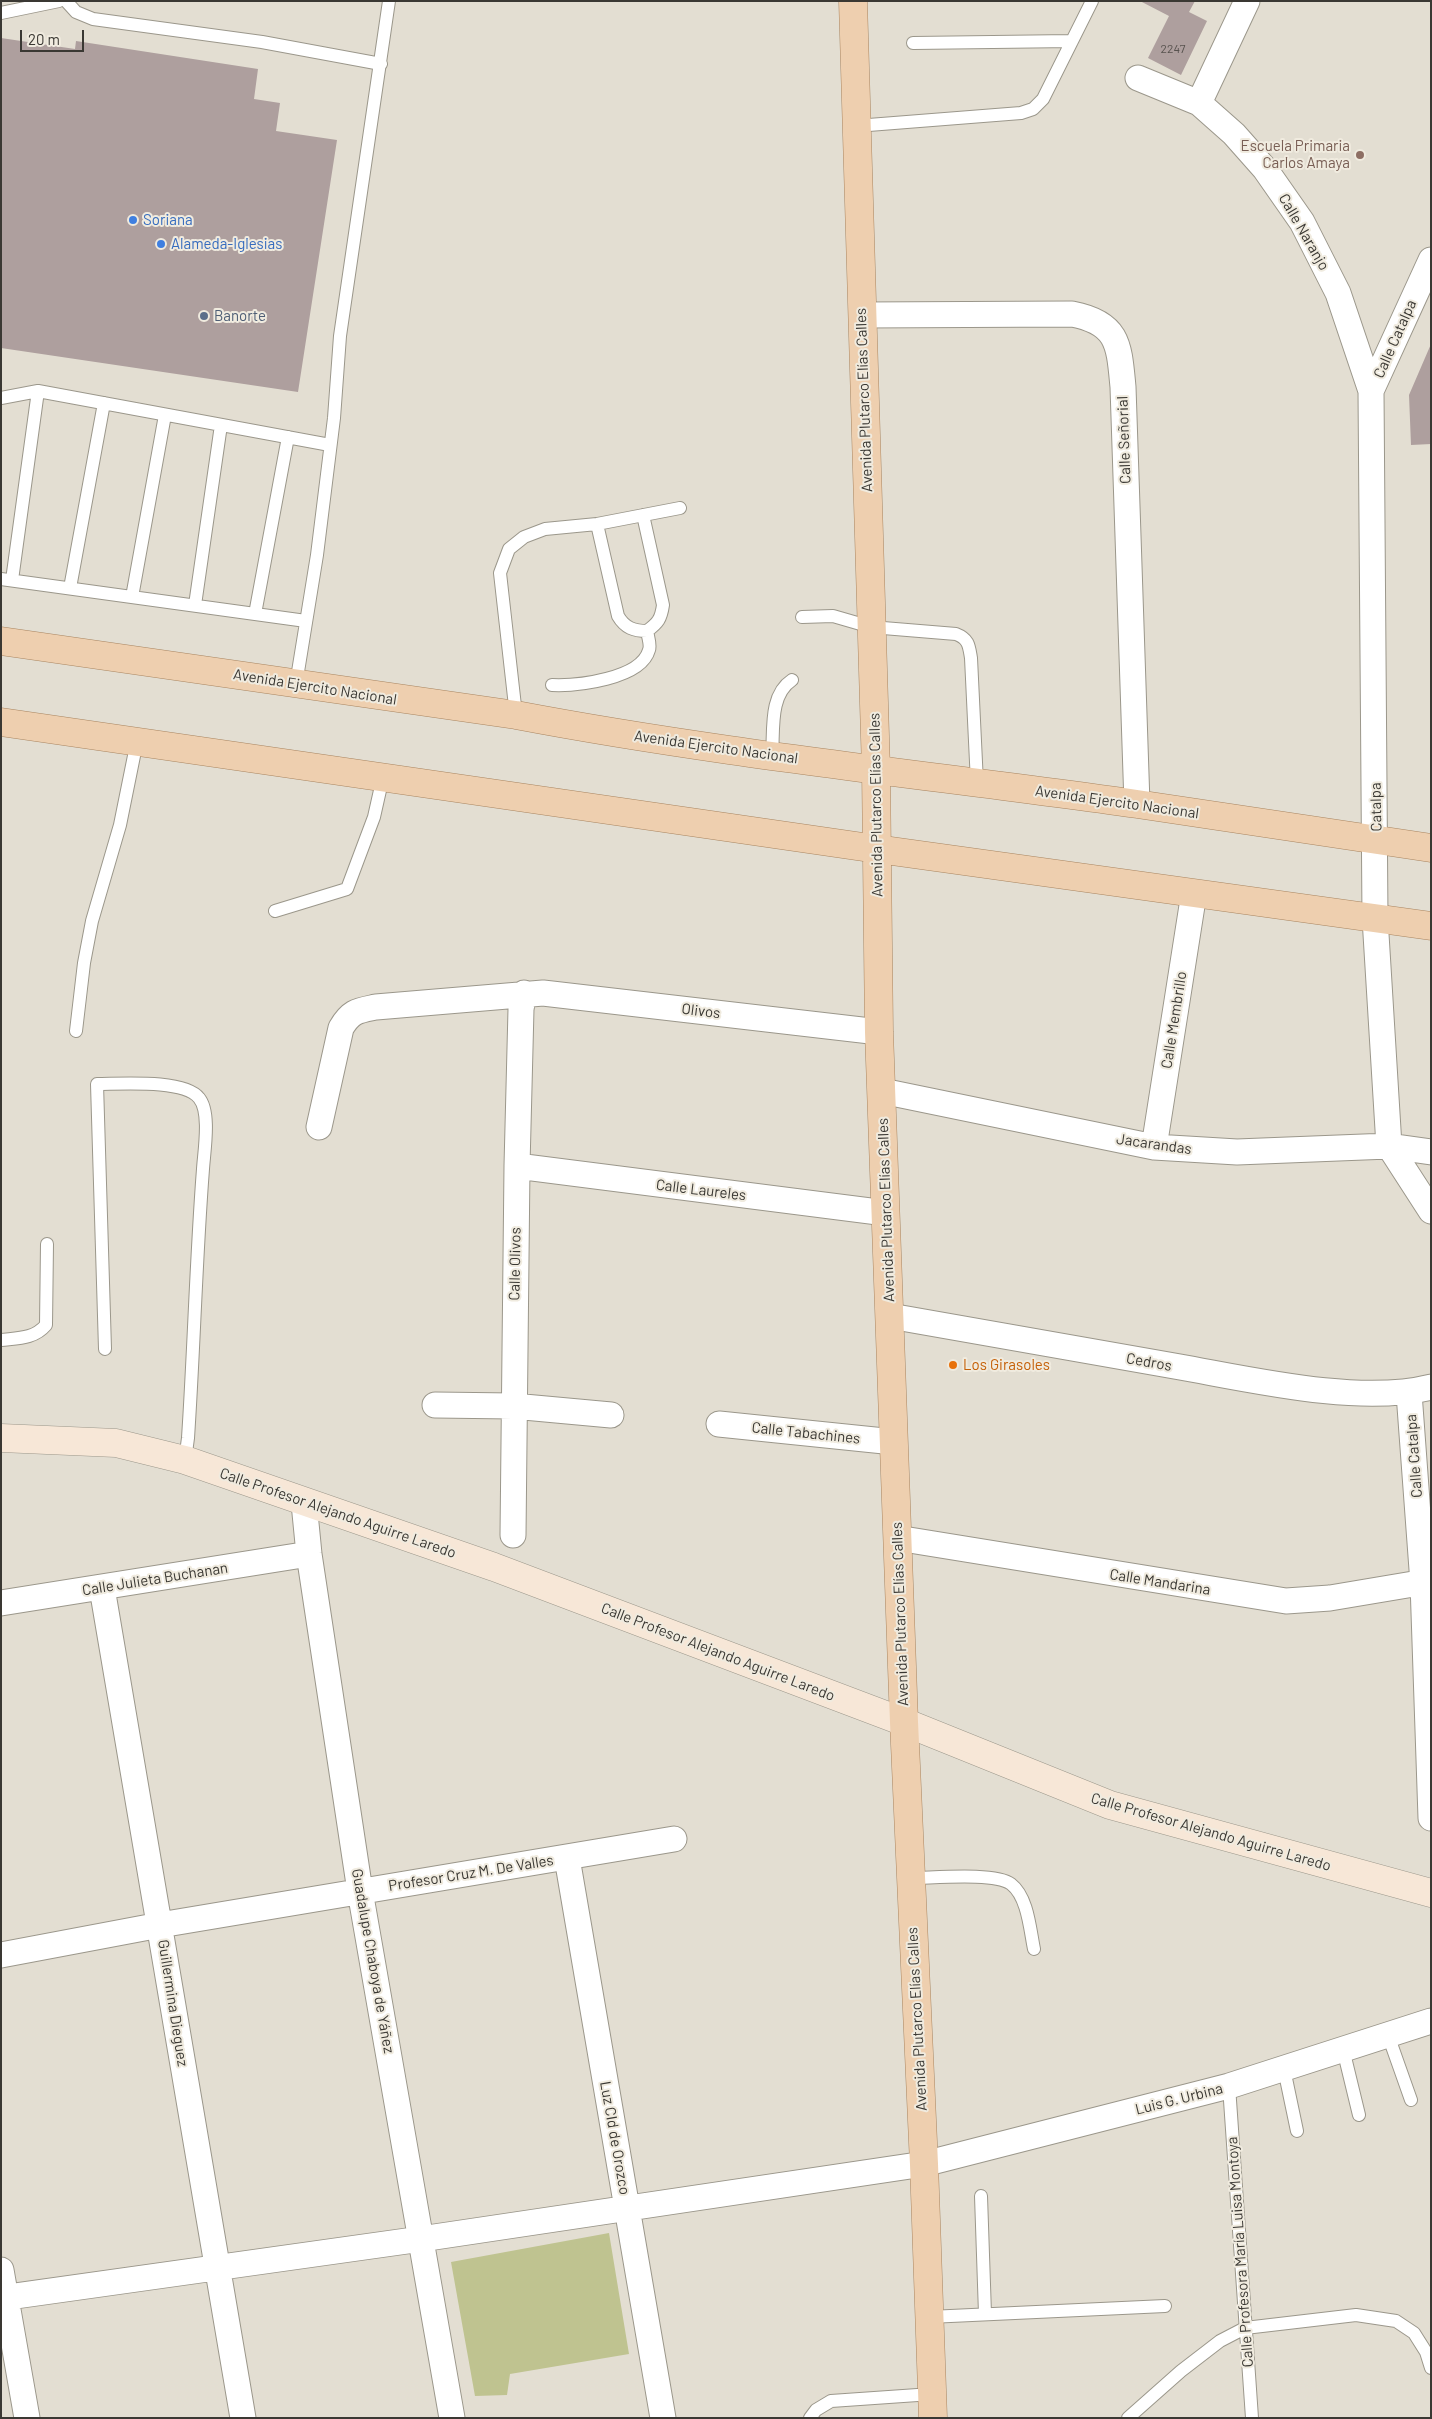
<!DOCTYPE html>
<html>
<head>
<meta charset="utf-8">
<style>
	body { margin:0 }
	#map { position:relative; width:1432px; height:2419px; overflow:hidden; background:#e3ded2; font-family:Barlow,sans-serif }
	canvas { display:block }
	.frame { position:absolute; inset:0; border:2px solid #3a3833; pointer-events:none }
	.scale { position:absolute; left:20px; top:30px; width:64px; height:22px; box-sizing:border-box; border:2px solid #3a3833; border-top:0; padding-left:6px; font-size:15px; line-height:18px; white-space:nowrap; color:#3a3833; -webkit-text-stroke:4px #f0ebdf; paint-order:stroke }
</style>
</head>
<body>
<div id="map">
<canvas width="1432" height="2419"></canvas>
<div class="frame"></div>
<div class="scale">20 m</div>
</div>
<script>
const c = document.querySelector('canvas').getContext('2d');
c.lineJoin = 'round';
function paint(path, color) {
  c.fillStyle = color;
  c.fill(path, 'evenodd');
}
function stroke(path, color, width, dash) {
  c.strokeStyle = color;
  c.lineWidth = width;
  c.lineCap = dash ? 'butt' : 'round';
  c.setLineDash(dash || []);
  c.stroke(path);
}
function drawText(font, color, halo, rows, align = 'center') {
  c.font = font + ' Barlow,sans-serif';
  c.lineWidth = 4;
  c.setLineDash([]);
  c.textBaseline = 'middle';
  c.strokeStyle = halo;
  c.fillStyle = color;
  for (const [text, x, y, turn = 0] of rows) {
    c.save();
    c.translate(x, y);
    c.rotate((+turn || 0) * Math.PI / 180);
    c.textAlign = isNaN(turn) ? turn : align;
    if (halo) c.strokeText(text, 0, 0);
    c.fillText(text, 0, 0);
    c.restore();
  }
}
paint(new Path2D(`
	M609,2233L629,2354L510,2374L507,2395L475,2396L451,2262Z`), '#bfc390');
paint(new Path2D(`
	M1140,1H1195L1189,12L1207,21L1181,75L1148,58L1169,16Z
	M1,38L75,49L76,41L258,69L254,99L280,103L276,131L337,140L298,392L1,348Z
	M1431,344V444L1411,445L1409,395Z`), '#ae9f9e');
const lane = new Path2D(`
	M66,1L76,12L93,19L262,42L381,64
	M1,13L59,1
	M913,43L1072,41
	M856,126L1021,113L1033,109L1043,99L1092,1
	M1,398L38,391L330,445
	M597,524L618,616C625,628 634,631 647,631C658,623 661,619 663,605L643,515
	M1,579L306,621
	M12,580L38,391
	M70,588L104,403
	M132,597L165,415
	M195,605L221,425
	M255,614L288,437
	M802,617L833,616L871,627L956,634C969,639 969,646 971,658L977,783
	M296,684L317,555L334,418L340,336L389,1
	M552,685C577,686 641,679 649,650C651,645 648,637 647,631
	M516,715L500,573L509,549L524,537L545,529L597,524L680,508
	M772,755C774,730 769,695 792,680
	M275,911L347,889L374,817L383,777
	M76,1031L84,963L92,921L120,825L137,741
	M1,1340C18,1338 34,1339 46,1325L47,1244
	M105,1349L97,1084C120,1084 184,1079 199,1098C211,1112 204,1152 203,1169C196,1259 194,1348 188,1438L185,1460
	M911,1878C933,1878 995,1872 1011,1884C1028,1897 1030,1930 1034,1949
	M1388,2035L1411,2100
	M1343,2049L1359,2115
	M1284,2069L1297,2131
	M1229,2086L1252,2418
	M981,2196L985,2314
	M929,2317L1165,2306
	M810,2418L816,2410L831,2401L932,2394
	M1128,2418L1181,2371L1220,2341L1245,2328L1356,2315L1396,2321L1414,2333L1426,2352L1431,2368`);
const street = new Path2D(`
	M1138,78L1199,103L1234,134L1265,169L1302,222L1338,293L1371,391L1375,918L1389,1146L1431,1211
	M1199,103L1247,1
	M862,315L1072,314C1119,323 1119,345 1123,387L1137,804
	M1371,391L1431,260
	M882,1091L1154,1147L1237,1152L1389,1146L1431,1152
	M319,1127L341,1028C351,1011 357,1011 376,1007L543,993L879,1032
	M1154,1147L1194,893
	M517,1166L886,1213
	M890,1316C987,1333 1083,1350 1180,1367C1253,1380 1360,1405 1431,1387
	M1409,1393L1423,1583L1431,1818
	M435,1405L513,1406L611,1415
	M719,1424L894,1442
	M304,1503L309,1554L360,1891L452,2418
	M513,1535L517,1166L521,1009L524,993
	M897,1538L1286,1601L1330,1598L1431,1581
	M102,1588L243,2418
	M1,1603L309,1554
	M567,1858L663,2418
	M1,1955L160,1925L674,1839
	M1,2270L27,2418
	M1,2298L421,2239L924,2164L1229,2086L1431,2021`);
const secondary = new Path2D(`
	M1,1438L116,1443L185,1460L494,1567L904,1722L1110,1805L1431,1893`);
const primary = new Path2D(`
	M853,1L876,770L879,1032L904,1722L924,2164L933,2418
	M1,641L516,715C721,754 930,775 1137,804C1235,818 1333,833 1431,848
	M1,722L877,849L1431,926`);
stroke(lane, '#9b978b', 14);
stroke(street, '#9b978b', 27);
stroke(secondary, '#9b978b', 29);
stroke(primary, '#a88561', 29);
stroke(lane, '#fff', 12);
stroke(street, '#fff', 25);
stroke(secondary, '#f7e7d7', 28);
stroke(primary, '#eecfaf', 28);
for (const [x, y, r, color] of [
	[1360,155,5,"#8d6e63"],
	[133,220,5,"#3f7fe0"],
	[161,244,5,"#3f7fe0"],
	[204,316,5,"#5c6f8a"],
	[953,1365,5,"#e8710a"]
]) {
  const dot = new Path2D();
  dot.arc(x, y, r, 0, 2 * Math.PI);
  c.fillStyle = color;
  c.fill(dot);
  stroke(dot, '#f0ebdf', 2);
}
drawText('12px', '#57524e', null, [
	["2247",1173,49]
]);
drawText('15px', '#785e54', '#f0ebdf', [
	["Escuela Primaria",1350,146],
	["Carlos Amaya",1350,163]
], 'right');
drawText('15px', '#366cbe', '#f0ebdf', [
	["Soriana",143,220],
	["Alameda-Iglesias",171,244]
], 'left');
drawText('15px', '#3a3833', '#f0ebdf', [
	["Calle Naranjo",1304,232,60],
	["Calle Catalpa",1395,339,-66],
	["Avenida Plutarco Elías Calles",864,400,-92],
	["Calle Señorial",1124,440,-92],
	["Avenida Ejercito Nacional",315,687,9],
	["Avenida Ejercito Nacional",716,747,8],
	["Avenida Ejercito Nacional",1117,802,8],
	["Avenida Plutarco Elías Calles",876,805,-91],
	["Catalpa",1376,807,-91],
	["Olivos",701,1011,7],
	["Calle Membrillo",1174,1020,-81],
	["Jacarandas",1154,1144,8],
	["Calle Laureles",701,1190,7],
	["Avenida Plutarco Elías Calles",886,1210,-92],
	["Calle Olivos",515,1264,-89],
	["Cedros",1149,1362,10],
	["Calle Tabachines",806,1433,6],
	["Calle Catalpa",1414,1456,-94],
	["Calle Profesor Alejando Aguirre Laredo",338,1513,19],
	["Calle Julieta Buchanan",155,1579,-9],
	["Calle Mandarina",1160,1582,9],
	["Avenida Plutarco Elías Calles",900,1614,-92],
	["Calle Profesor Alejando Aguirre Laredo",718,1652,21],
	["Calle Profesor Alejando Aguirre Laredo",1211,1832,16],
	["Profesor Cruz M. De Valles",471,1873,-9],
	["Guadalupe Chaboya de Yáñez",373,1961,80],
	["Guillermina Dieguez",173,2003,81],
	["Avenida Plutarco Elías Calles",917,2019,-93],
	["Luis G. Urbina",1179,2099,-14],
	["Luz CId de Orozco",615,2138,80],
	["Calle Profesora María Luisa Montoya",1240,2252,-94]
]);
drawText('15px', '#4e5e75', '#f0ebdf', [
	["Banorte",214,316]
], 'left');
drawText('15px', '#c56008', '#f0ebdf', [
	["Los Girasoles",963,1365]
], 'left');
</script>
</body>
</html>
